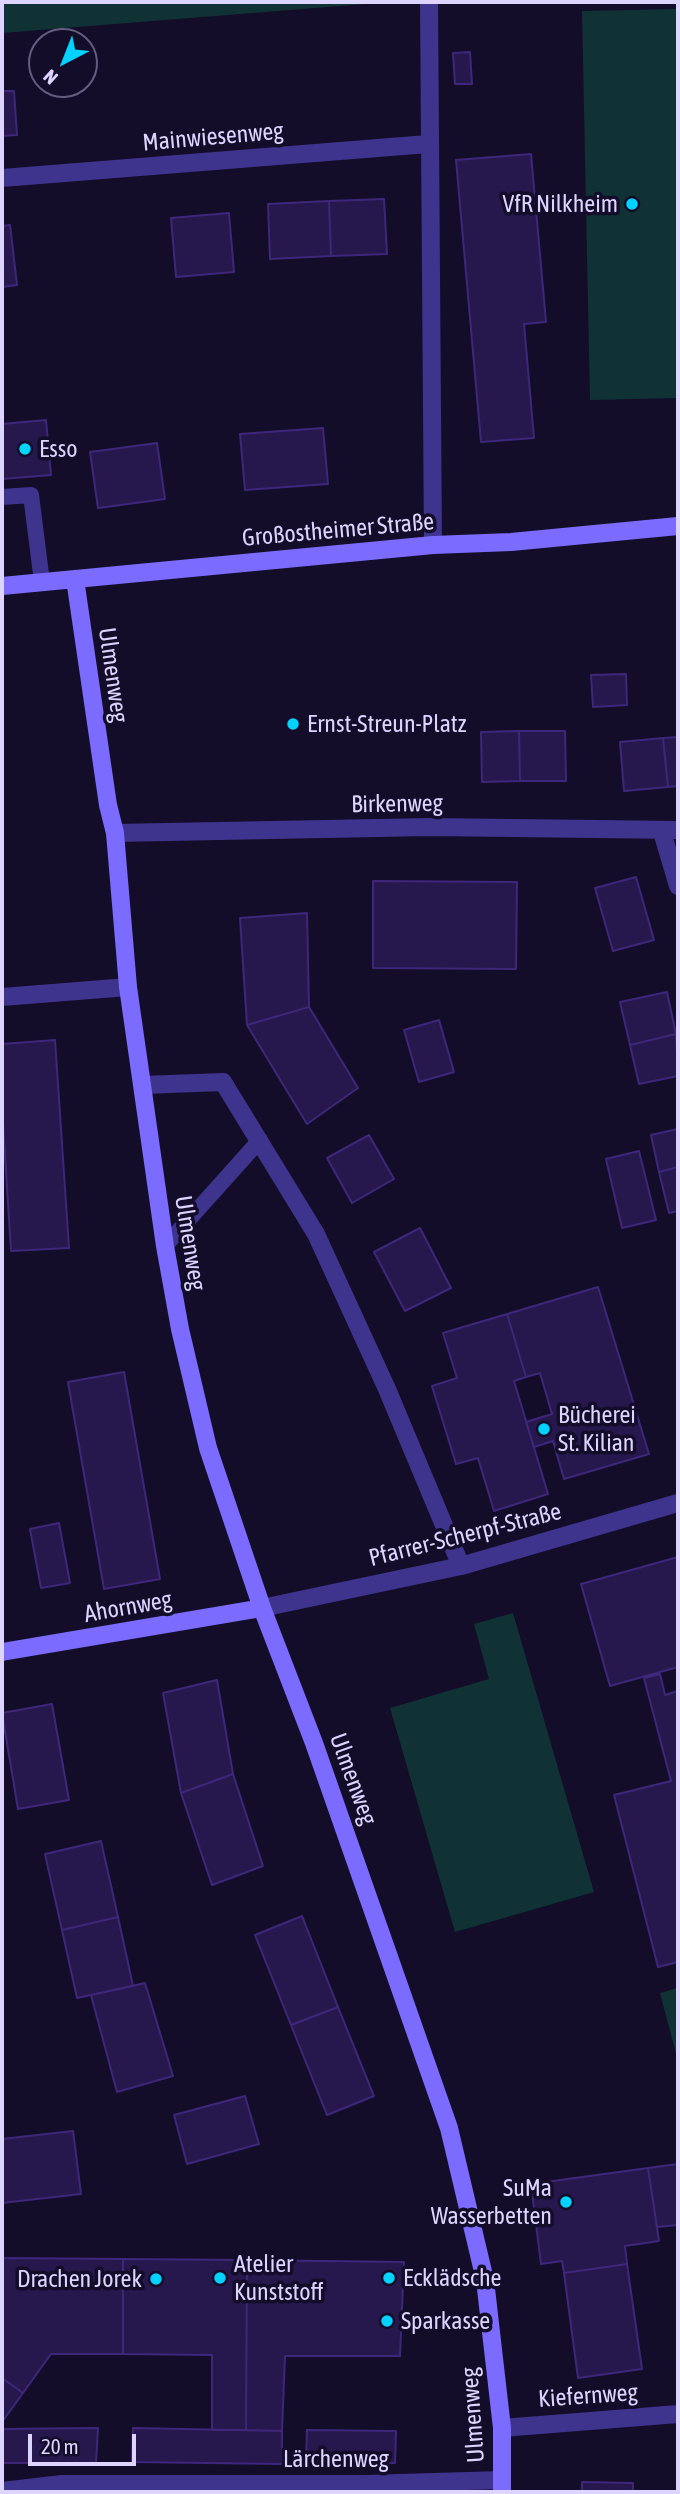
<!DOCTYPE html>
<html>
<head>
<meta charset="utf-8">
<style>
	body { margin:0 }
	#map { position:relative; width:680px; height:2494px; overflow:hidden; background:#140d29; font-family:"Asap Condensed",sans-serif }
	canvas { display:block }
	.frame { position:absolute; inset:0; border:4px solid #ddd5ff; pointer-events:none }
	.north { position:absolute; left:28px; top:28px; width:70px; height:70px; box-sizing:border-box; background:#140d29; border:2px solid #645d7f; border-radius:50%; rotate:222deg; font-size:19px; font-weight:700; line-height:28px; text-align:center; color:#ddd5ff }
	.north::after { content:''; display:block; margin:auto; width:24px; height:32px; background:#01d2ff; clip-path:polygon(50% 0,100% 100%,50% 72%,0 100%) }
	.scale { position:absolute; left:28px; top:2434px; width:108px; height:32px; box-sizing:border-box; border:4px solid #ddd5ff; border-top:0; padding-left:9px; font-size:21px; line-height:24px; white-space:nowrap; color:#ddd5ff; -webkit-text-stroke:5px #140d29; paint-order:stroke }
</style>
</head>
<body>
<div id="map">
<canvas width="680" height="2494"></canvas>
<div class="frame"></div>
<div class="north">N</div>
<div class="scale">20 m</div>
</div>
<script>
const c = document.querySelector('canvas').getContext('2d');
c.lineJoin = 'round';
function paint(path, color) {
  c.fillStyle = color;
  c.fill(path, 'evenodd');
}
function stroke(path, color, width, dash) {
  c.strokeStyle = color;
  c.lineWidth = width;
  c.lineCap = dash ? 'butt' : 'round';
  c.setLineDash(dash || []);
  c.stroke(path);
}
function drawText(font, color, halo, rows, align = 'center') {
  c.font = font + ' "Asap Condensed",sans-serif';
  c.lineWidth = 7;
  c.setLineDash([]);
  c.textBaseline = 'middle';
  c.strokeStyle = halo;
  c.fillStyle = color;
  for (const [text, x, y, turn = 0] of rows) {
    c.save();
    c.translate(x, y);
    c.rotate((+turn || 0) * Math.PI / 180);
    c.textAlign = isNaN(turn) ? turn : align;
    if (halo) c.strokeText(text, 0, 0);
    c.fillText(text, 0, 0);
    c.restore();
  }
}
paint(new Path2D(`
	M2,2H378V3L2,33Z
	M678,9V398L590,400L582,11Z
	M513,1613L594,1892L455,1932L390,1708L489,1679L474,1624Z
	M678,1988V2061L660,1993Z`), '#103234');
const building = new Path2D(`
	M470,52L472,84H455L453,53Z
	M2,91H14L17,135L2,136Z
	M531,154L546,322L524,324L534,438L481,442L456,160Z
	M384,199L387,254L331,256L329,201Z
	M329,201L331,256L270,259L268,204Z
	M229,213L234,272L176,277L171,218Z
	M10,225L17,285L2,287V226Z
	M46,420L51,475L2,479V424Z
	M323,428L328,484L245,490L240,434Z
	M157,443L165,499L98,508L90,452Z
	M626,674L627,705L593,707L591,675Z
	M519,731L520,781L482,782L481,732Z
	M519,731H565L566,781H520Z
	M678,737V786L668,787L663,738Z
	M663,738L668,787L624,791L620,742Z
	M636,877L654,940L613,951L595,888Z
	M373,881L517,882L516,969L373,968Z
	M307,913L309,1007L247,1025L240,918Z
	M667,992L676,1034L630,1045L620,1002Z
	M309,1007L358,1088L307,1124L247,1025Z
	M439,1020L454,1072L419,1082L404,1030Z
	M676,1034L678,1076L639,1084L630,1045Z
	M55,1040L69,1248L11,1251L2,1107V1044Z
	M678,1129V1167L659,1172L651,1135Z
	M369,1135L394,1179L352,1203L327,1158Z
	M639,1151L656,1220L622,1228L606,1159Z
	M678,1167V1211L669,1213L659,1172Z
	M420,1228L451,1288L405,1311L374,1252Z
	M598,1287L649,1454L564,1479L553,1441L534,1447L526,1422L552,1414L540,1373L526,1377L507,1314Z
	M507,1314L526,1377L514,1381L548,1494L494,1511L478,1458L456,1464L432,1386L457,1378L443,1333Z
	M124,1372L160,1579L104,1589L68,1382Z
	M59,1523L70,1583L41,1588L30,1529Z
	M678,1557V1667L610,1686L581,1584Z
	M660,1674L665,1695L678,1691V1962L658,1967L614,1795L671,1781L644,1678Z
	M217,1680L233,1774L181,1793L163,1693Z
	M52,1704L69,1800L18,1809L2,1713Z
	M233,1774L263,1866L212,1885L181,1793Z
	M101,1841L118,1917L62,1930L45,1854Z
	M302,1916L338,2007L291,2025L255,1935Z
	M118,1917L133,1986L77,1998L62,1930Z
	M145,1983L173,2076L117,2092L91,1995Z
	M338,2007L374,2096L327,2115L291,2025Z
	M245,2096L259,2144L187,2164L174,2115Z
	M73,2131L81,2194L2,2203V2139Z
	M678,2164V2225L657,2227L648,2168Z
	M648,2168L659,2241L625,2246L627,2264L564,2273L562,2261L541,2264L531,2184Z
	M2,2258L123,2259V2354H51L23,2393L2,2378Z
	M123,2259L247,2260L246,2430H212V2355L123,2354Z
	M247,2260L404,2262L400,2356H285L282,2431L246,2430Z
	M627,2264L642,2369L578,2378L564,2273Z
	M2,2378L23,2393L2,2422Z
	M98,2428L96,2463H2V2429Z
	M133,2428L282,2431V2464L132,2462Z
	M307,2430L396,2431L395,2463L306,2461Z
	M582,2482L633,2483V2492H582Z`);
paint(building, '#26174c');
stroke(building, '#3e277b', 2);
stroke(new Path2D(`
	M2,497L31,495L42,582
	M165,1246L260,1140`), '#3e338d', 16);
stroke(new Path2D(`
	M429,2L433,545
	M2,178L428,144
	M662,832L678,886
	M115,833L430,827L678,830
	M2,997L128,987
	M143,1085L223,1082L316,1234L387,1389L461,1566
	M262,1608L461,1566L678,1503
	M502,2428L678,2414
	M2,2491L62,2484H365L502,2480`), '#3e338d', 18);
stroke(new Path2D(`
	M75,579L108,805L115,833L128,987L165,1246L180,1329L208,1448L262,1608L314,1743L449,2128L485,2280L502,2428V2492
	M2,586L433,545L511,542L678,526
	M2,1652L262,1608`), '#7b6cff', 18);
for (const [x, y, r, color] of [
	[632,204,7,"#01d2ff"],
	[25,449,7,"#01d2ff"],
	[293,724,7,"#01d2ff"],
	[544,1429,7,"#01d2ff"],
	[566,2202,7,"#01d2ff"],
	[220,2278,7,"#01d2ff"],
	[389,2278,7,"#01d2ff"],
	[156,2279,7,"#01d2ff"],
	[387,2321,7,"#01d2ff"]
]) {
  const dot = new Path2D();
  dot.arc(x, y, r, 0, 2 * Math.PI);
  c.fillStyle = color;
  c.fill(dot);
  stroke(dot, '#140d29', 2.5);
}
drawText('24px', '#ddd5ff', '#140d29', [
	["Mainwiesenweg",213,137,-5],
	["Großostheimer Straße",338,530,-5],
	["Ulmenweg",113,675,82],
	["Birkenweg",397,804,-1],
	["Ulmenweg",190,1243,81],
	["Pfarrer-Scherpf-Straße",465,1535,-14],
	["Ahornweg",128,1607,-10],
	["Ulmenweg",353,1779,70],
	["Kiefernweg",588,2396,-4],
	["Ulmenweg",473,2415,-94],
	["Lärchenweg",336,2459]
]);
drawText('24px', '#ddd5ff', '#140d29', [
	["VfR Nilkheim",618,204,"right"],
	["Esso",39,449],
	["Ernst-Streun-Platz",307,724],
	["Bücherei",558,1415],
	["St. Kilian",558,1443],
	["SuMa",552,2188,"right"],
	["Wasserbetten",552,2216,"right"],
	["Atelier",234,2264],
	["Kunststoff",234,2292],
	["Ecklädsche",403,2278],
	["Drachen Jorek",142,2279,"right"],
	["Sparkasse",401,2321]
], 'left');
</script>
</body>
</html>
